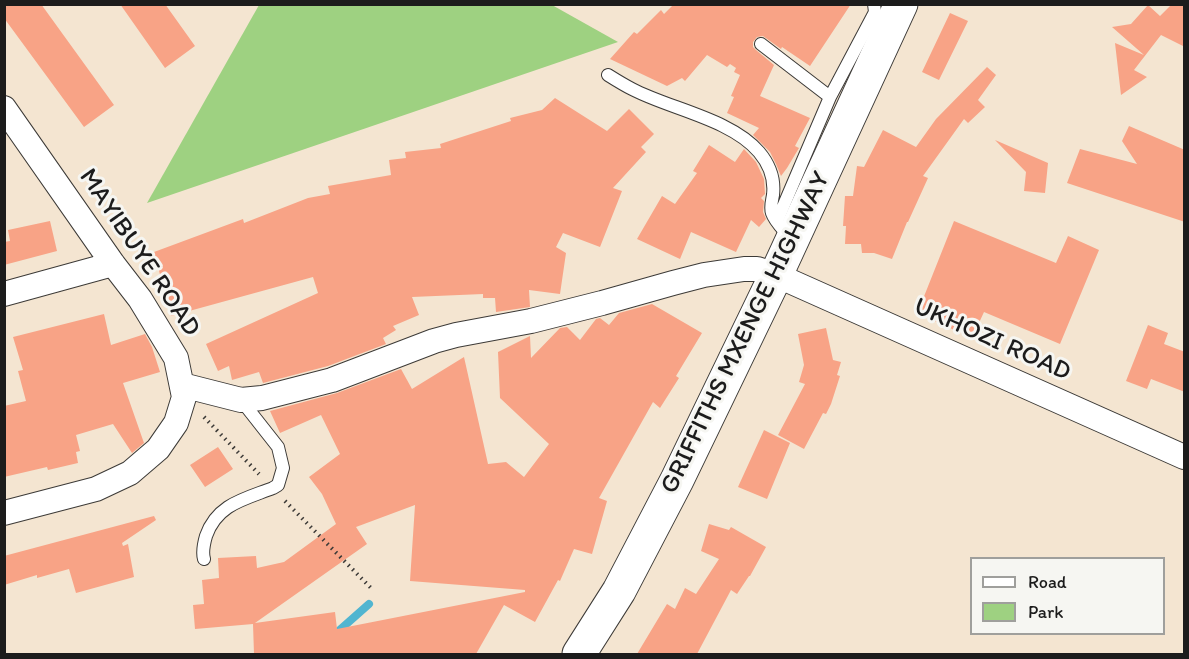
<!DOCTYPE html>
<html>
<head>
<meta charset="utf-8">
<style>
	body { margin:0 }
	#map { position:relative; width:1189px; height:659px; overflow:hidden; background:#f4e5d1; font-family:Itim,sans-serif }
	canvas { display:block }
	.frame { position:absolute; inset:0; border:6px solid #1c1c1c; pointer-events:none }
	.legend { position:absolute; left:970px; top:557px; width:195px; height:78px; box-sizing:border-box; background:#f6f6f2; border:2px solid #9f9f9c; margin:0; padding:8px 10px; list-style:none; font-size:18px; color:#1c1c1c }
	.legend li { display:flex; align-items:center; gap:12px; height:30px }
	.legend b { width:30px; border:2px solid #9f9f9c }
</style>
</head>
<body>
<div id="map">
<canvas width="1189" height="659"></canvas>
<div class="frame"></div>
<ul class="legend">
<li><b style="height:8px;background:#fff"></b>Road</li>
<li><b style="height:16px;background:#9ed181"></b>Park</li>
</ul>
</div>
<script>
const c = document.querySelector('canvas').getContext('2d');
c.lineJoin = 'round';
function paint(path, color) {
  c.fillStyle = color;
  c.fill(path, 'evenodd');
}
function stroke(path, color, width, dash) {
  c.strokeStyle = color;
  c.lineWidth = width;
  c.lineCap = dash ? 'butt' : 'round';
  c.setLineDash(dash || []);
  c.stroke(path);
}
function drawText(font, color, halo, rows, align = 'center') {
  c.font = font + ' Itim,sans-serif';
  c.lineWidth = 6;
  c.setLineDash([]);
  c.textBaseline = 'middle';
  c.strokeStyle = halo;
  c.fillStyle = color;
  for (const [text, x, y, turn = 0] of rows) {
    c.save();
    c.translate(x, y);
    c.rotate((+turn || 0) * Math.PI / 180);
    c.textAlign = isNaN(turn) ? turn : align;
    if (halo) c.strokeText(text, 0, 0);
    c.fillText(text, 0, 0);
    c.restore();
  }
}
paint(new Path2D(`
	M259,5H552L618,42L147,203Z`), '#9ed181');
stroke(new Path2D(`
	M334,635L369,604`), '#51b5d0', 8);
paint(new Path2D(`
	M4,4H41L114,105L84,127L4,18Z
	M120,4H165L195,46L165,68Z
	M674,4H851L810,66L782,47L781,49L763,36L757,37L753,42V47L756,50L774,65L760,96L810,118L795,146L799,148L787,168L781,176L776,164L770,152L753,135L759,128L727,113L734,97L731,96L740,75L734,72L736,68L730,64L727,67L707,55L685,81L682,78L667,86L610,59L634,32L637,34L661,10L664,14Z
	M1172,4H1185V47L1161,35L1134,70L1147,77L1121,95L1115,43L1144,55L1112,27L1131,24L1148,5L1160,16Z
	M950,13L968,21L939,80L922,72Z
	M987,67L996,75L978,100L985,107L968,123L964,119L923,176L928,178L908,222H907L892,259L874,253H862L861,244H845L846,226H843L845,196H853L857,166L864,167L883,130L916,147L936,119Z
	M555,98L607,131L629,109L654,134L641,147L646,152L613,188L622,191L600,247L563,233L556,247L566,253L560,294L529,290L530,307L496,312L495,298H483V294L412,297L419,315L393,326L396,330L383,338L386,344L328,366L263,383L259,372L232,380L229,366L218,371L206,344L318,293L313,277L171,316L154,252L243,219L244,223L308,198L330,194L328,186L391,175L389,160L406,158L405,152L441,148L440,144L511,121L510,118L542,110Z
	M1129,126L1185,150V222L1067,183L1080,149L1137,164L1122,141Z
	M995,140L1048,163L1045,193L1024,191L1026,172Z
	M709,145L735,162L744,149L756,162L764,179L765,194L761,198L764,201L763,212L766,219L759,227L751,220L736,252L691,232L680,259L637,239L662,196L675,204L697,173L693,171Z
	M50,221L57,251L4,265V242L10,241L8,230Z
	M954,221L1056,263L1068,236L1099,250L1060,344L984,312L972,338L919,314L921,310L919,309Z
	M652,304L702,333L676,376L679,378L660,408L653,402L599,498L607,501L592,554L574,549L560,581L558,580L535,622L504,605L476,654H254L253,624L195,629L193,605L204,604L202,580L219,578L218,558L256,556L257,568L284,562L336,524L322,494L309,477L340,454L321,415L280,433L270,411L337,393L401,369L412,389L464,357L488,464L506,462L524,477L549,444L500,398L498,352L530,336L531,358L560,328L567,327L580,340L596,319L600,318L609,325L619,313ZM415,505L410,581L525,590V592L337,629L335,612L255,623L367,544L356,527Z
	M104,314L111,345L145,334L152,347L160,372L123,383L144,443L132,453L113,424L76,435L80,451L76,452L78,463L48,470L47,467L4,477V406L26,401L18,371L23,370L13,337Z
	M1148,325L1168,333L1164,344L1185,352V392L1151,379L1147,389L1126,381Z
	M826,328L833,360L841,362L837,375L840,376L831,404L826,414L823,413L804,449L778,435L805,384L799,382L804,365L798,334Z
	M764,430L790,443L767,499L738,487Z
	M218,447L233,469L205,487L190,465Z
	M154,516L156,520L122,543L123,546L128,544L134,577L76,593L69,569L37,578V575L4,585V556Z
	M709,524L729,530L731,527L766,547L750,576H749L737,594L731,590L697,654H637L667,604L675,609L685,588L696,594L719,559L701,551Z`), '#f8a386');
const lane = new Path2D(`
	M761,44L830,97L777,221
	M608,75C616,80 624,85 632,89C670,109 731,119 759,152C770,165 775,178 773,195C772,201 770,207 772,213C775,222 785,231 791,239
	M830,97L875,12L874,4
	M204,559C202,552 204,543 206,536C217,504 245,499 273,488L278,485L283,468L278,447L241,400`);
const street = new Path2D(`
	M4,108L113,264L140,299L176,358L184,397L176,423L158,449L130,473L96,489L4,513
	M4,294L113,264
	M182,385L241,400L262,398L332,380L434,341L456,335L531,321L602,303L673,283L704,275L744,269H757L776,275L1184,457`);
const secondary = new Path2D(`
	M579,654L619,591L677,480L776,275L901,4`);
stroke(lane, '#3c3a37', 14);
stroke(street, '#3c3a37', 26);
stroke(secondary, '#3c3a37', 35);
stroke(new Path2D(`
	M204,417L259,474
	M285,501L373,590`), '#3c3a37', 4, [1.5, 4.5]);
stroke(lane, '#fff', 12);
stroke(street, '#fff', 24);
stroke(secondary, '#fff', 33);
drawText('26px', '#1c1c1c', '#f6f6f2', [
	["MAYIBUYE ROAD",139,253,56],
	["GRIFFITHS MXENGE HIGHWAY",746,333,-64],
	["UKHOZI ROAD",992,340,24]
]);
</script>
</body>
</html>
